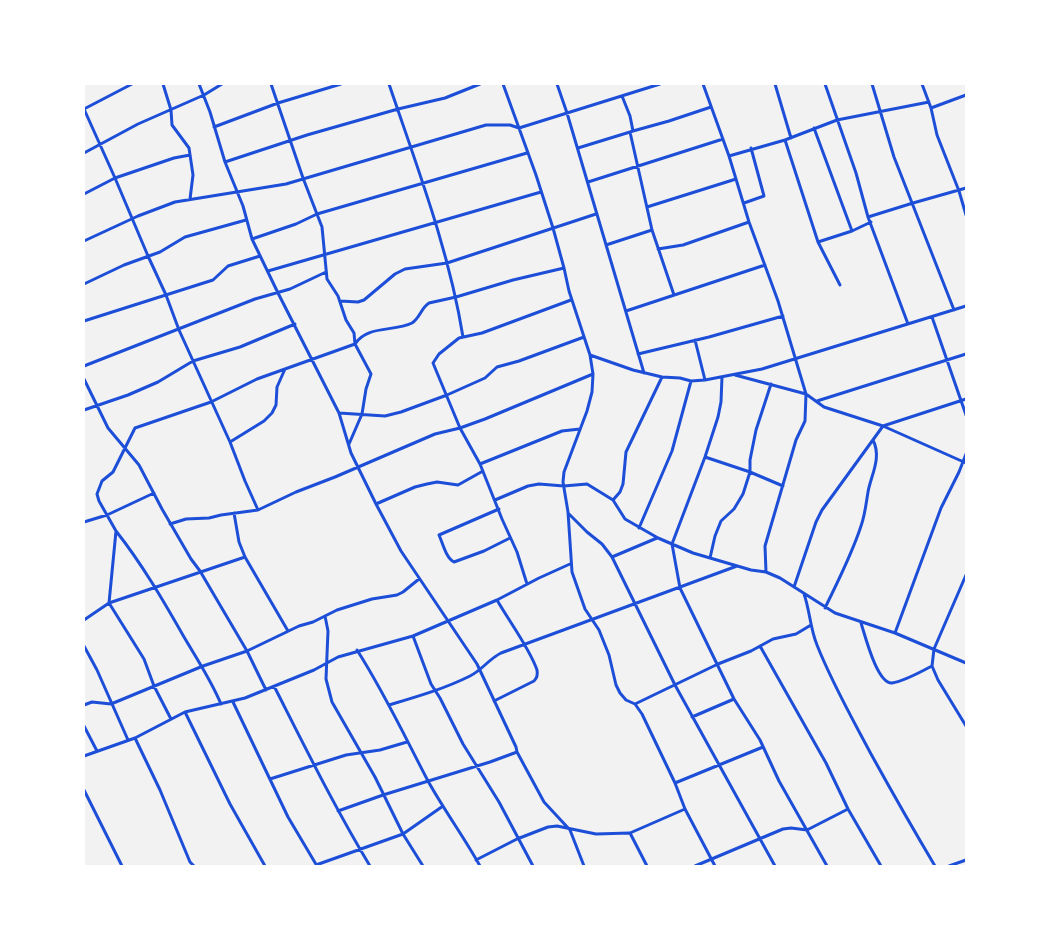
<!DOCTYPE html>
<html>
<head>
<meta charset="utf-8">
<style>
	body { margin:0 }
	#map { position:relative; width:1050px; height:950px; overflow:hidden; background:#f2f2f2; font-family:Roboto,sans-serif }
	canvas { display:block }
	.frame { position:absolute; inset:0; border:85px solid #fff; pointer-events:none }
</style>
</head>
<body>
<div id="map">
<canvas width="1050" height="950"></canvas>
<div class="frame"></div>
</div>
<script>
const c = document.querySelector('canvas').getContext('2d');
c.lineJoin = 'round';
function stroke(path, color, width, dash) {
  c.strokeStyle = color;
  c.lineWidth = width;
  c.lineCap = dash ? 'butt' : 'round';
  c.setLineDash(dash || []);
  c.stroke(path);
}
stroke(new Path2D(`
	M163,84L171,110L172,125L189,148L193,175L190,199
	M199,84L210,112L225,162L243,206L252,239L278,293L339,413L351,453L376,504L401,551L477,664L516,747L517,752L490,762L383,795L338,811
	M271,84L303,178L322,227L327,279L338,296L346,320L354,333L355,344L371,374L366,389L362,414L349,444
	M389,84C417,167 449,250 463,337
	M503,84L536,175L553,228L564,268L569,291L590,355L593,374L592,392L587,411L564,472L563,482L568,512L572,572L585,609L599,630L609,655L616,685L620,693L626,700L635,704L642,714L675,783L685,809L715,866
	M557,84L567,113L644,373
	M703,84L729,156L749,222L778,301L806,394L805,421L796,440L765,546L766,572
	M775,84L791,138
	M825,84L856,173L868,217L908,324
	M872,84L894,157L954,310
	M922,84L931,108L937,135L959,191L966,215
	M622,96L630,116L633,131L630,132L652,230L674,295
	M931,108L966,95
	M84,109L115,178L148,256L166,295L179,330L230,442L245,481L258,510
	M84,109L132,84
	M214,127L278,103L341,84
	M814,128L852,231
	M633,131L669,121L711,107
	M785,140L818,242L852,231L871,222
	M578,148L630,132
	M84,153L138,124L204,95L222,84
	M729,156L785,140L837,120L929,102
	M225,162L307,135L398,109L445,98L480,84
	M588,182L723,139
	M84,194L115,178L174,158L190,155
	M744,203L764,196L751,148
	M647,207L736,179
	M868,217L913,203L966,188
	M252,239L296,224L317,214L527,153
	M84,241L138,216L175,202L286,184L486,125H510L519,128L660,84
	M818,242L840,285
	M606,245L652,230
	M658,249L683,245L749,222
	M268,271L541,192
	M84,284L124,265L160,252L185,237L246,220
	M340,301L358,302L364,300L395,274L405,269L447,263L596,214
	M626,311L765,265
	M932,317L966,415
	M84,321L213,280L228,266L260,256
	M695,340L705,380
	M638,354L709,337L783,316
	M590,355L633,370L662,377L680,378L691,381L705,380L762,369L966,306
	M84,366L255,299L290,289L326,272
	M735,375L806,394L824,407L883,426L966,463
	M722,377L721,402L718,417L705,457L672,544L680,588L734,699L760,740L779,781L827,866
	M84,379L108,428L139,465L162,509L191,559L200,571L247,651L266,690
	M817,401L966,354
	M84,410L128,395L158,382L193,361L240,347L295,324
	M339,413L385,416L401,412L447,395L485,378L497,367L519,361L584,337
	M230,442L264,421L272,413L276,405L277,387L285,369
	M705,457L750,472L783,486
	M480,464L562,431L580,429
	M495,500L528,486L539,484L564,486L587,484L613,500L625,519L658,538L693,553L751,570L766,572L780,578L835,613L895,633L966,663
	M613,500L620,492L623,484L626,452L662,377
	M376,504L415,487L427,484L437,482L458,485L483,471
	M499,509L439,535C443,544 446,558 454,562L484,551L510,538
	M234,513L239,542L245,557L288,631
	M568,513L587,532L602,544L612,557L675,685L775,866
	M84,522L107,515L154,493
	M170,524L186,519L209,518L221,515L258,510L296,492L335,477L435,434L460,428L485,419L593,374
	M639,528L672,451L691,381
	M116,531C142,564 163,600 184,637C197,659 211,680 221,704
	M612,557L657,538
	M710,558L715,536L721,521L734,509L743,494L750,472V460L756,430L771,384
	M527,584L517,552L502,519L480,464L460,428L433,363L439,354L459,338L482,333L571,300
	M794,587L816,522L822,510L883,426L966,399
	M804,594C810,611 810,628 817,645C832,683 852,718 871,754C892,792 913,829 935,866
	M825,608C838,581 852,554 861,526C865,515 866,504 868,492C871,475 882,458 873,440
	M325,616L328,631L326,679L332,702L375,777L403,834L423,866
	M84,620L109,603L116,531L99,501L97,494L102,481L113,472L135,428L211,402L257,379L355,344C367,325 394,332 412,323C420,318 421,308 429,303L456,297L513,280L564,268
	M861,623C865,635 877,684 892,683C905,681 920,672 932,666L934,649L966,575
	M895,633L941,508L959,472L966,454
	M413,636L431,684L440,698L463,744L499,802L533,866
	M84,646L97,670L128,740
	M760,646L826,763L848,809L881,866
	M357,650C384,692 405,737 428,781C444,810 464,837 480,866
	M932,666L938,680L966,726
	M274,686C305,747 335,808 370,866
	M494,701L534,681C537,678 538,675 537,670C530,649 509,621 497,600
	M233,702L288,817L317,866
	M635,704L718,664L751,651L773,639L796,634L811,625
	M84,705L92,702L111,704L203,666L247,651L299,626L313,622L337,610L372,599L397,595L403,592L419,579
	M389,705C416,697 444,689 470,676C482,670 489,659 501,653L737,566
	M185,712L230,804L265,866
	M692,717L734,699
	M171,719L154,686L144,659L109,603L245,557
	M84,726L97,751
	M135,738L160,790L190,862L194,866
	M517,752L544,802L570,830L584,866
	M84,756L135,738L185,712L245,698L314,670L338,657L413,636L497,600L539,578L570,564
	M270,779L346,755L380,750L407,742
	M675,783L763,747
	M84,790L122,866
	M630,833L647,866
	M476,860L517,839L548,827L557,826L596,834L630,833L685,809
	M316,865L403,834L443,806
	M695,866L783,829L791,828L807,830L848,809
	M949,866L966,860`), '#1d4ed8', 3);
</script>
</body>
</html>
